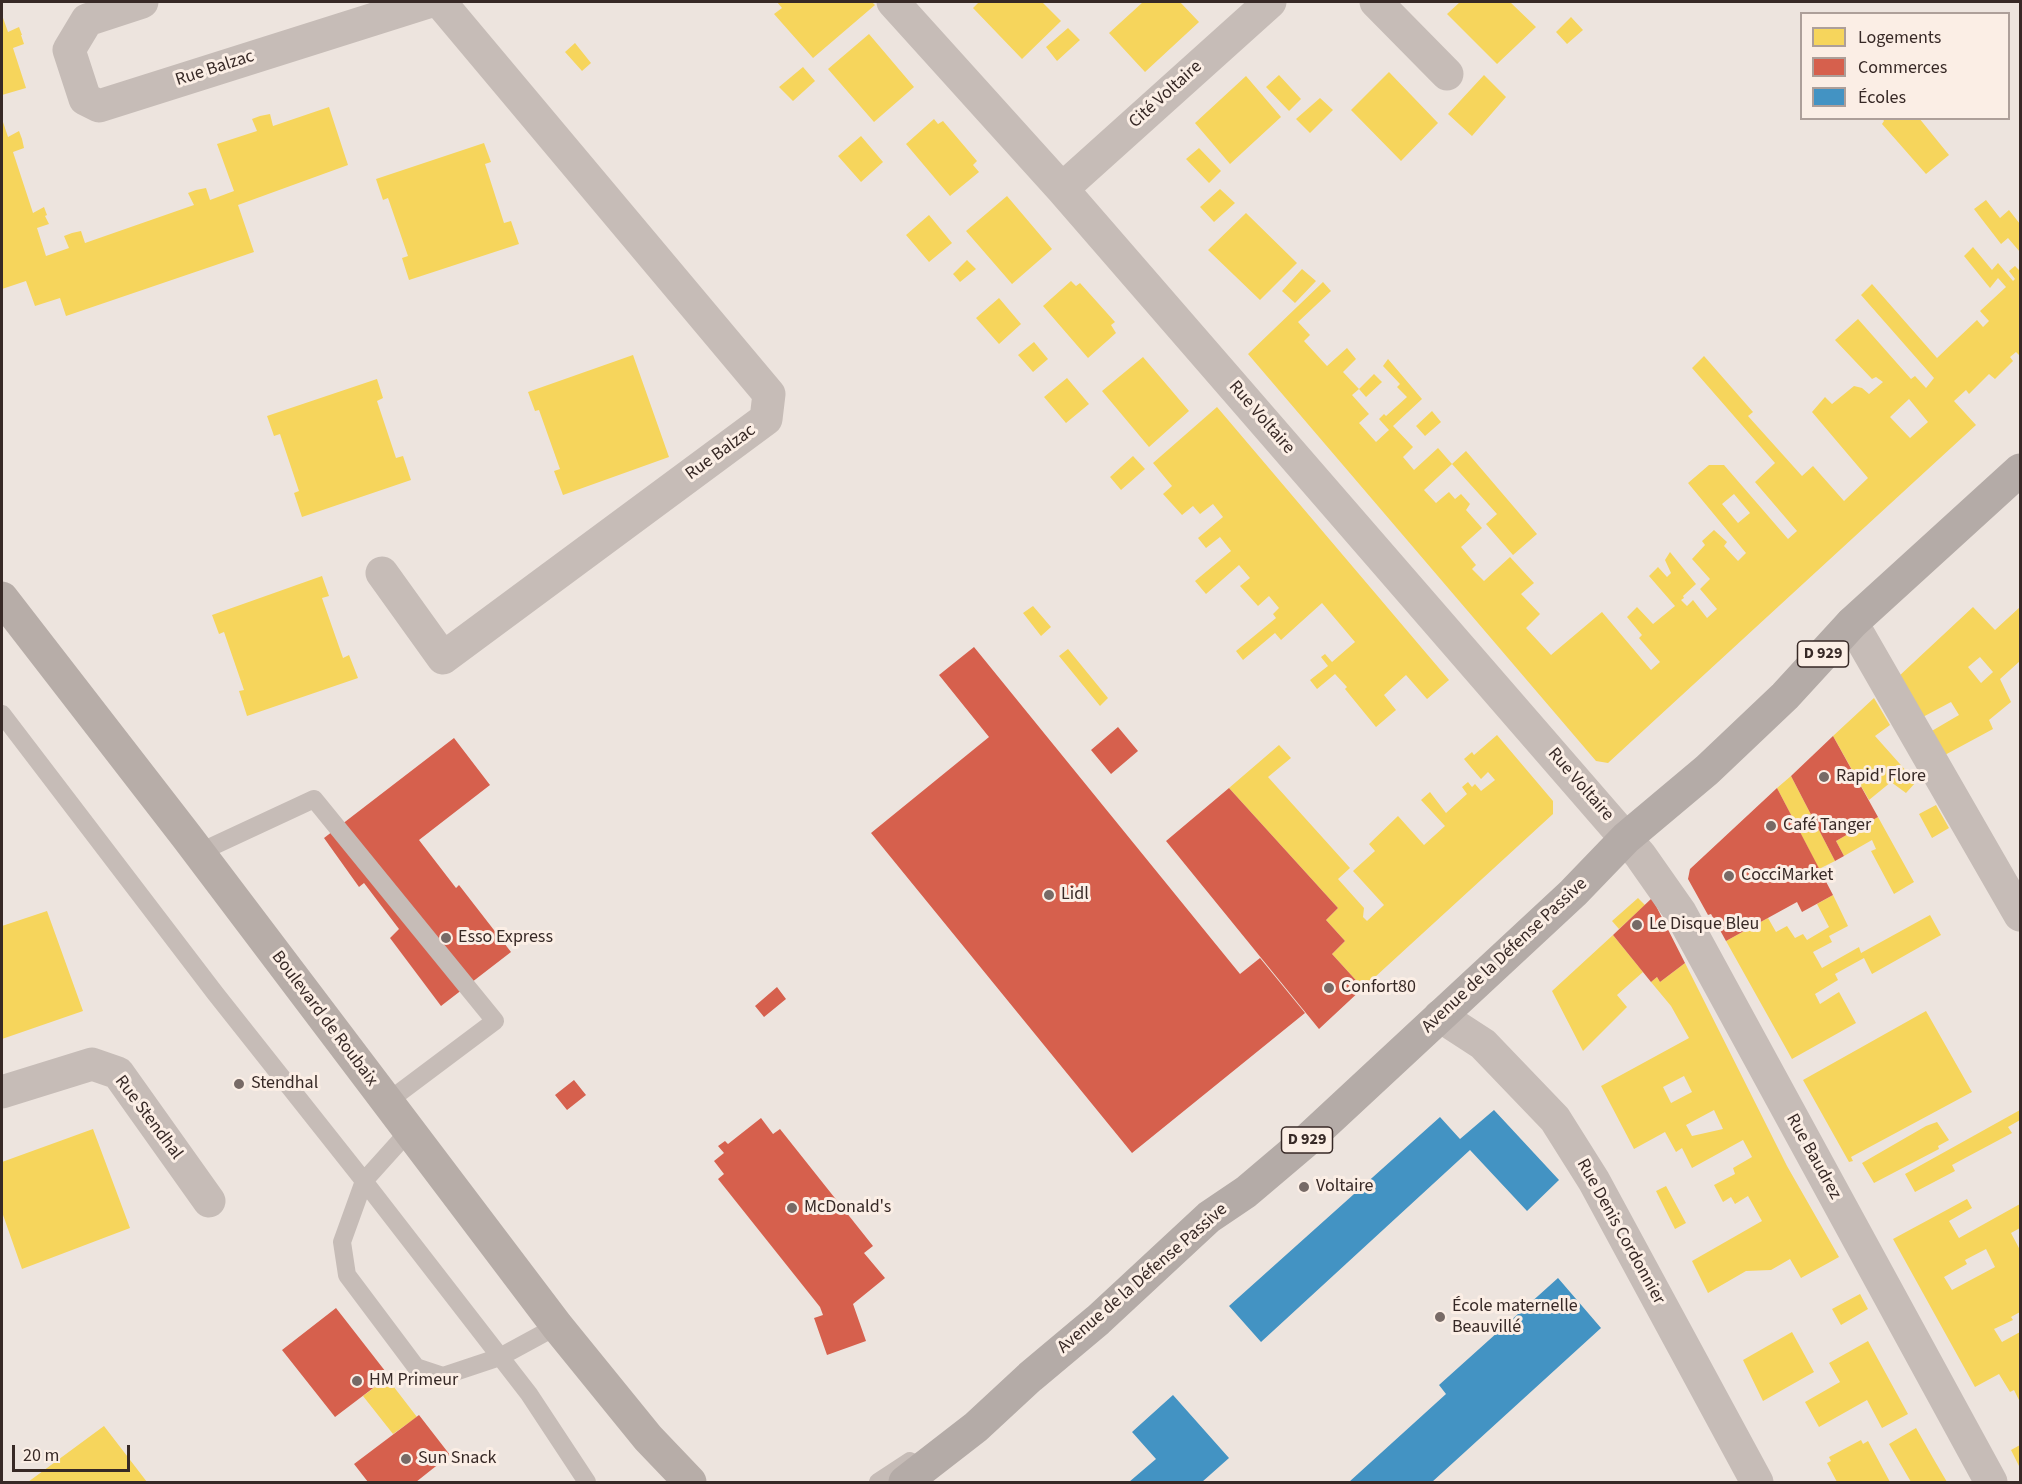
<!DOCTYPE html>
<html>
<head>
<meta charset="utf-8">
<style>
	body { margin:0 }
	#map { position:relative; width:2022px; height:1484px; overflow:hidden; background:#ede4de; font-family:"Source Sans 3",sans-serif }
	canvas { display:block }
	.frame { position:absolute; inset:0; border:3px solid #372926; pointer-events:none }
	.legend { position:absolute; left:1800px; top:12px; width:210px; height:108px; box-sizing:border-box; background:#fbeee5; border:2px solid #ad9f99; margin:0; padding:8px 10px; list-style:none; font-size:18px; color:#372926 }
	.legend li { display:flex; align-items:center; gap:12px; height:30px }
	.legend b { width:30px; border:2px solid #ad9f99 }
	.scale { position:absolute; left:12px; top:1445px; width:118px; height:27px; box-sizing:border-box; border:3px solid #372926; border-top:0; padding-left:8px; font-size:18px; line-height:21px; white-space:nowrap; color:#372926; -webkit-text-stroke:4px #fbeee5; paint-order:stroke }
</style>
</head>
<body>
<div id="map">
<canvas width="2022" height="1484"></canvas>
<div class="frame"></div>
<ul class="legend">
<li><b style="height:16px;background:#f6d55c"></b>Logements</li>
<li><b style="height:16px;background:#d6604d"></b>Commerces</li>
<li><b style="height:16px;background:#4393c3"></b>Écoles</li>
</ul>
<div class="scale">20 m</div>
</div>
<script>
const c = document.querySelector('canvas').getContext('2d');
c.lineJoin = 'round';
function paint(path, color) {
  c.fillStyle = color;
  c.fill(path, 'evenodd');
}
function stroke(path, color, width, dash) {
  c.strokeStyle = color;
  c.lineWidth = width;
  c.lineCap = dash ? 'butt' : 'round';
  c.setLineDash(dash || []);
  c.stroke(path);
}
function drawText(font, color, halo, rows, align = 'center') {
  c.font = font + ' "Source Sans 3",sans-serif';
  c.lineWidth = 6;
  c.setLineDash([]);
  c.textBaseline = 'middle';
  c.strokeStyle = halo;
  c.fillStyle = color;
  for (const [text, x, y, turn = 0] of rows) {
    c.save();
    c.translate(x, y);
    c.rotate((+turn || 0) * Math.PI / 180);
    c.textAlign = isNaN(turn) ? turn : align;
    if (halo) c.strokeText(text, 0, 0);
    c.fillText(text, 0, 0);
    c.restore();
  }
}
paint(new Path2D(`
	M777,2H872L875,5L813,58L774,14L782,8Z
	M979,2H1042L1061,21L1022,59L973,8Z
	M1143,2H1180L1199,22L1145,72L1109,33Z
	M1460,2H1510L1536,27L1497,64L1447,14Z
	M2,15L8,32L19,27L22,35H21L24,44L13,48L26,88L2,95Z
	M1571,17L1583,30L1567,44L1556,32Z
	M1068,28L1080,40L1057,61L1046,47Z
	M869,34L914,87L874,122L828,69Z
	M575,43L591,63L582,71L565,52Z
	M803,67L815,81L793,101L779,87Z
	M1389,72L1438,123L1401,161L1351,110Z
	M1279,75L1301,99L1289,111L1266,87Z
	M1484,75L1506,97L1472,136L1448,114Z
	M1246,76L1281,117L1230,164L1195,123Z
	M1320,98L1333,110L1310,133L1296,119Z
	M329,107L348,165L238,205L254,252L66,316L60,298L35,306L26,281L2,289V119L8,137L19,131L22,139L24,148L13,152L33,213L44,207L47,215L45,216L49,224L37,228L46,256L69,248L64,236L72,233L81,231L85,243L194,205L188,193L196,190L206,188L210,200L234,191L217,144L257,131L252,119L260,116L270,114L273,126Z
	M1882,118H1919L1949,155L1926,174L1882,124L1884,121Z
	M934,119L938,124L943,121L977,161L973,165L979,172L950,196L906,144Z
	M861,136L883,162L861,182L838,156Z
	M484,143L491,162L485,164L504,223L511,221L519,244L409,280L402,258L408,256L388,198L383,200L376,179Z
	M1199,148L1221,171L1209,183L1186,159Z
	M1220,189L1235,203L1214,222L1200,207Z
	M1007,196L1052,249L1012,284L966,231Z
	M1986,200L2000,218L2009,210L2020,224V252L2008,238L2001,244L1974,209Z
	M1246,213L1297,263L1260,300L1208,250Z
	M929,215L952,243L929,262L906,235Z
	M1973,247L1992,270L1998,263L2013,281L2015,279L2009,271L2015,266L2020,271V356L2016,352L2010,357L2013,361L1995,379L1989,374L1969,394L1966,390L1954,401L1976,425L1608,763L1596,761L1248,354L1323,282L1331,291L1298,322L1310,335L1304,341L1327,366L1347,348L1356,359L1343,372L1359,389L1374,374L1382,382L1366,397L1359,389L1352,395L1369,414L1359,423L1376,442L1389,430L1379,419L1384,414L1386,416L1407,397L1397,387L1400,384L1383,366L1388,359L1422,399L1393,426L1413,447L1403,457L1414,470L1438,448L1452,464L1466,451L1537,534L1513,555L1486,524L1497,514L1452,464L1424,490L1436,503L1449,492L1455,499L1461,494L1470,504L1466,510L1482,528L1461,547L1476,565L1472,569L1484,581L1510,557L1534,583L1521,594L1540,614L1526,628L1551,655L1602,612L1651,670L1660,662L1639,638L1642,635L1627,617L1637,607L1653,624L1675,606L1649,576L1658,567L1667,577L1671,573L1665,560L1670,552L1696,584L1683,596L1684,598L1681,600L1687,606L1693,600L1707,618L1717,609L1700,589L1710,579L1692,559L1705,545L1702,541L1714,530L1727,542L1724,546L1738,561L1746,553L1688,483L1709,465H1724L1788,539L1797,531L1755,482L1775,463L1692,368L1704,356L1753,412L1748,416L1802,476L1813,466L1844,501L1868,478L1812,412L1825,397L1832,404L1854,386L1862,388L1869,394L1883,382L1876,377L1872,379L1835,340L1858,319L1911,379L1915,376L1926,388L1934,378L1861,295L1872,284L1937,358L1977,320L1983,327L1989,321L1980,311L2006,287L1998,278L1990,288L1964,256ZM1909,399L1928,422L1910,438L1890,417ZM1734,494L1750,513L1738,523L1722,504Z
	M967,260L976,269L960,282L953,274Z
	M1302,269L1316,281L1295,303L1282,291Z
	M1071,281L1076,286L1080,283L1115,322L1111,325L1116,333L1088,358L1043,306Z
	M999,298L1021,324L999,344L976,318Z
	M1034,342L1048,359L1033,372L1018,355Z
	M633,355L669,457L563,495L554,471L560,469L539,410L535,411L528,392Z
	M1143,357L1189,411L1149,447L1102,391Z
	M1067,378L1089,404L1066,423L1044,397Z
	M377,379L383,398L377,401L396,458L403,456L411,480L302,517L294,493L299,491L280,434L274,436L267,416Z
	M1217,407L1449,680L1427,699L1406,675L1384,695L1396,710L1376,727L1345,689L1347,687L1335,674L1317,689L1310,680L1328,666L1321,657L1325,654L1332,662L1355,642L1322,603L1281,640L1275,633L1243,660L1236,651L1276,618L1273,614L1279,608L1269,596L1258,606L1240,586L1250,578L1239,565L1206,594L1195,581L1231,551L1220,537L1206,548L1198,538L1223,517L1213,504L1200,514L1193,506L1182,515L1163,494L1172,486L1153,463Z
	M1432,411L1441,422L1425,436L1416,426Z
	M1133,456L1145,469L1121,490L1110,477Z
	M322,576L329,596L322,598L343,658L349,655L358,678L247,716L239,691L244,690L224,632L219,634L212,615Z
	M1033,606L1051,627L1041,636L1023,613Z
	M1973,607L1995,630L2020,607V661L2000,679L2011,702L1989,720L1993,729L1943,756L1930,732L1959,715L1951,702L1921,718L1898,677ZM1980,657L1993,672L1981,683L1968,667Z
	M1068,649L1108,698L1100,706L1059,656Z
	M1874,698L1890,725L1875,736L1916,782L1906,793L1891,782L1869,800L1833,736Z
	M1497,735L1553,801V814L1363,988L1332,954L1345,941L1326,920L1338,908L1229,788L1279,745L1291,758L1268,777L1350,868L1338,879L1364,908L1363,917L1367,921L1384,905L1353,871L1375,851L1369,844L1398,816L1424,845L1445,826L1421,800L1430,792L1446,813L1467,794L1462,787L1468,782L1472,787L1475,784L1481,791L1495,780L1488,772L1481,779L1464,759L1472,752L1474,755Z
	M1791,776L1835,861L1819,869L1777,788Z
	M1936,805L1949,828L1932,838L1919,814Z
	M1878,817L1914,882L1894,894L1871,851L1876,849L1872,840L1844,856L1836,841Z
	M1833,895L1848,926L1829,936L1832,942L1813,952L1822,968L1859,947L1861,953L1930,915L1941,935L1872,974L1864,958L1835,974L1838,980L1815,994L1820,1004L1839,992L1856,1023L1792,1059L1726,941L1768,918L1776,932L1787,926L1795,938L1803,934L1807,940L1829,927L1817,904Z
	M1638,898L1645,905L1619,929L1612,921Z
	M47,911L83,1011L2,1039V926Z
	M1613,935L1643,972L1617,995L1627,1007L1583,1051L1552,991Z
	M1685,963L1787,1166L1839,1257L1801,1278L1790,1259L1771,1270L1746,1271L1708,1293L1692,1261L1762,1221L1748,1196L1735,1204L1731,1197L1723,1202L1714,1185L1735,1174L1733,1168L1752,1157L1743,1140L1692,1168L1682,1148L1676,1152L1665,1132L1634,1149L1601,1086L1689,1038L1671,1006L1651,982L1657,977L1660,982ZM1684,1076L1692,1092L1671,1103L1663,1087ZM1714,1110L1723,1129L1692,1136L1686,1125Z
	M1926,1011L1972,1092L1851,1157L1853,1161L1849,1162L1803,1080Z
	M2020,1110V1120L2008,1127L2012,1133L1952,1165L1955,1171L1915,1192L1905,1174Z
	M1937,1122L1949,1140L1938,1146L1939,1149L1874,1183L1862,1163L1926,1126Z
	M93,1129L130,1228L22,1269L2,1212V1162Z
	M1666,1186L1686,1223L1675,1229L1656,1191Z
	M1967,1199L1972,1208L1949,1221L1959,1238L2020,1204V1228L2011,1233L2020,1250V1312L2011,1317L2013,1320L1994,1329L2002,1342L2020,1332V1402L2014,1390L2010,1392L1999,1374L1975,1387L1893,1239ZM1986,1249L1995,1267L1952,1290L1944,1277L1967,1264L1965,1260Z
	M1860,1294L1868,1309L1841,1325L1832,1309Z
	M1792,1332L1814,1372L1763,1401L1743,1360Z
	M1868,1341L1908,1414L1882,1428L1867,1400L1819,1427L1805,1402L1840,1382L1829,1363Z
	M387,1378L417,1417L393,1434L363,1396Z
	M104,1426L147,1482H28Z
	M1916,1428L1933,1458L1947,1482H1911L1889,1444Z
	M1861,1440L1863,1444L1868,1441L1890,1482H1837L1827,1463L1831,1461L1829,1457Z
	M2020,1445V1468L2011,1450Z`), '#f6d55c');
paint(new Path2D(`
	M974,647L1240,974L1260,958L1305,1013L1132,1153L871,833L989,737L939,675Z
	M1118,727L1138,751L1111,774L1091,750Z
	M1833,736L1878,817L1836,841L1844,856L1835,861L1791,776Z
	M454,738L490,785L419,840L456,888L459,885L511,952L441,1006L390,938L399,929L364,883L359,887L324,838Z
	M1229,788L1338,908L1326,920L1345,941L1332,954L1363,988L1319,1029L1166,841Z
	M1777,788L1833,895L1802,912L1797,902L1726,941L1711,914L1708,915L1688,879L1690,869Z
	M1652,898L1685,963L1660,982L1657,977L1651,982L1613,935Z
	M777,987L786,999L764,1017L755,1006Z
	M574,1080L586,1095L567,1110L555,1095Z
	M761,1118L773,1134L780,1129L873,1246L864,1253L885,1278L853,1304L866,1341L827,1355L814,1318L823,1315L820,1307L718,1179L724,1174L714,1161L724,1153L718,1146L725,1141L728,1144Z
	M336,1308L389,1376L335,1417L282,1350Z
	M419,1415L450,1455L416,1482H368L354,1464Z`), '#d6604d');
paint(new Path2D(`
	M1494,1110L1559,1180L1527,1211L1470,1150L1261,1342L1229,1306L1440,1117L1460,1139Z
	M1558,1278L1601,1328L1432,1482H1349L1446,1394L1439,1385Z
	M1173,1395L1229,1458L1202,1482H1129L1156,1459L1132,1432Z`), '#4393c3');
stroke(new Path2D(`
	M2,714L215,993L364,1181L529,1394L587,1482
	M198,853L314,799L495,1021L387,1102
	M409,1131L364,1181L342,1242L347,1275L416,1367L443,1376L500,1357L557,1326
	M878,1482L910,1461`), '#c6bcb7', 18);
stroke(new Path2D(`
	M142,2L87,20L69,50L85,99L99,106L428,2
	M893,2L1062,189L1640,855L1680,912L1991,1482
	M1376,2L1447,74
	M1062,189L1270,2
	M382,573L443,658L766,419L769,394L440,2
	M1852,623L2020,915
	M1440,1016L1483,1044L1555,1119L1594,1181L1757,1482
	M2,1092L92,1064L118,1073L209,1201`), '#c6bcb7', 33);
stroke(new Path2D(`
	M2,598L187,837L557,1326L648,1438L690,1482`), '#b7ada8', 33);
stroke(new Path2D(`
	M905,1482L976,1427L1030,1377L1098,1320L1209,1217L1246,1192L1305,1142L1573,893L1626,838L1707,770L1785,696L1852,623L2020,470`), '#b4aba7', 33);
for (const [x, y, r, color] of [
	[1824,777,6,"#776a66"],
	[1771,826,6,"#776a66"],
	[1729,876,6,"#776a66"],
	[1049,895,6,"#776a66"],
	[1637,925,6,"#776a66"],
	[446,938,6,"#776a66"],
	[1329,988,6,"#776a66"],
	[239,1084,6,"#776a66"],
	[1304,1187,6,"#776a66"],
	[792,1208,6,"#776a66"],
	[1440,1317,6,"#776a66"],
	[357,1381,6,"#776a66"],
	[406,1459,6,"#776a66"]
]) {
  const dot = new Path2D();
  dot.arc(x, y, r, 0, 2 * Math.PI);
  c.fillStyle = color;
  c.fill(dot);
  stroke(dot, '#fbeee5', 2);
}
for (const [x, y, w] of [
	[1823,654,51],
	[1307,1140,51]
]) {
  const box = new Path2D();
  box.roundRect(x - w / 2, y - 13, w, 26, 4.5);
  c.fillStyle = '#fbeee5';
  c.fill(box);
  stroke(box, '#372926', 1.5);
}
drawText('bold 16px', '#372926', null, [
	["D 929",1823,654],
	["D 929",1307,1140]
]);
drawText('18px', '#372926', '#fbeee5', [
	["Rue Balzac",215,69,-18],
	["Cité Voltaire",1166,95,-42],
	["Rue Voltaire",1261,418,49],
	["Rue Balzac",721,453,-36],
	["Rue Voltaire",1580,785,49],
	["Avenue de la Défense Passive",1505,956,-43],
	["Boulevard de Roubaix",324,1019,53],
	["Rue Stendhal",148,1118,53],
	["Rue Baudrez",1813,1157,61],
	["Rue Denis Cordonnier",1620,1232,61],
	["Avenue de la Défense Passive",1143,1279,-41]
]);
drawText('18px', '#372926', '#fbeee5', [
	["Rapid' Flore",1836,777],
	["Café Tanger",1783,826],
	["CocciMarket",1741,876],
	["Lidl",1061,895],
	["Le Disque Bleu",1649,925],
	["Esso Express",458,938],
	["Confort80",1341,988],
	["Stendhal",251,1084],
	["Voltaire",1316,1187],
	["McDonald's",804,1208],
	["École maternelle",1452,1307],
	["Beauvillé",1452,1328],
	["HM Primeur",369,1381],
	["Sun Snack",418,1459]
], 'left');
</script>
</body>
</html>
